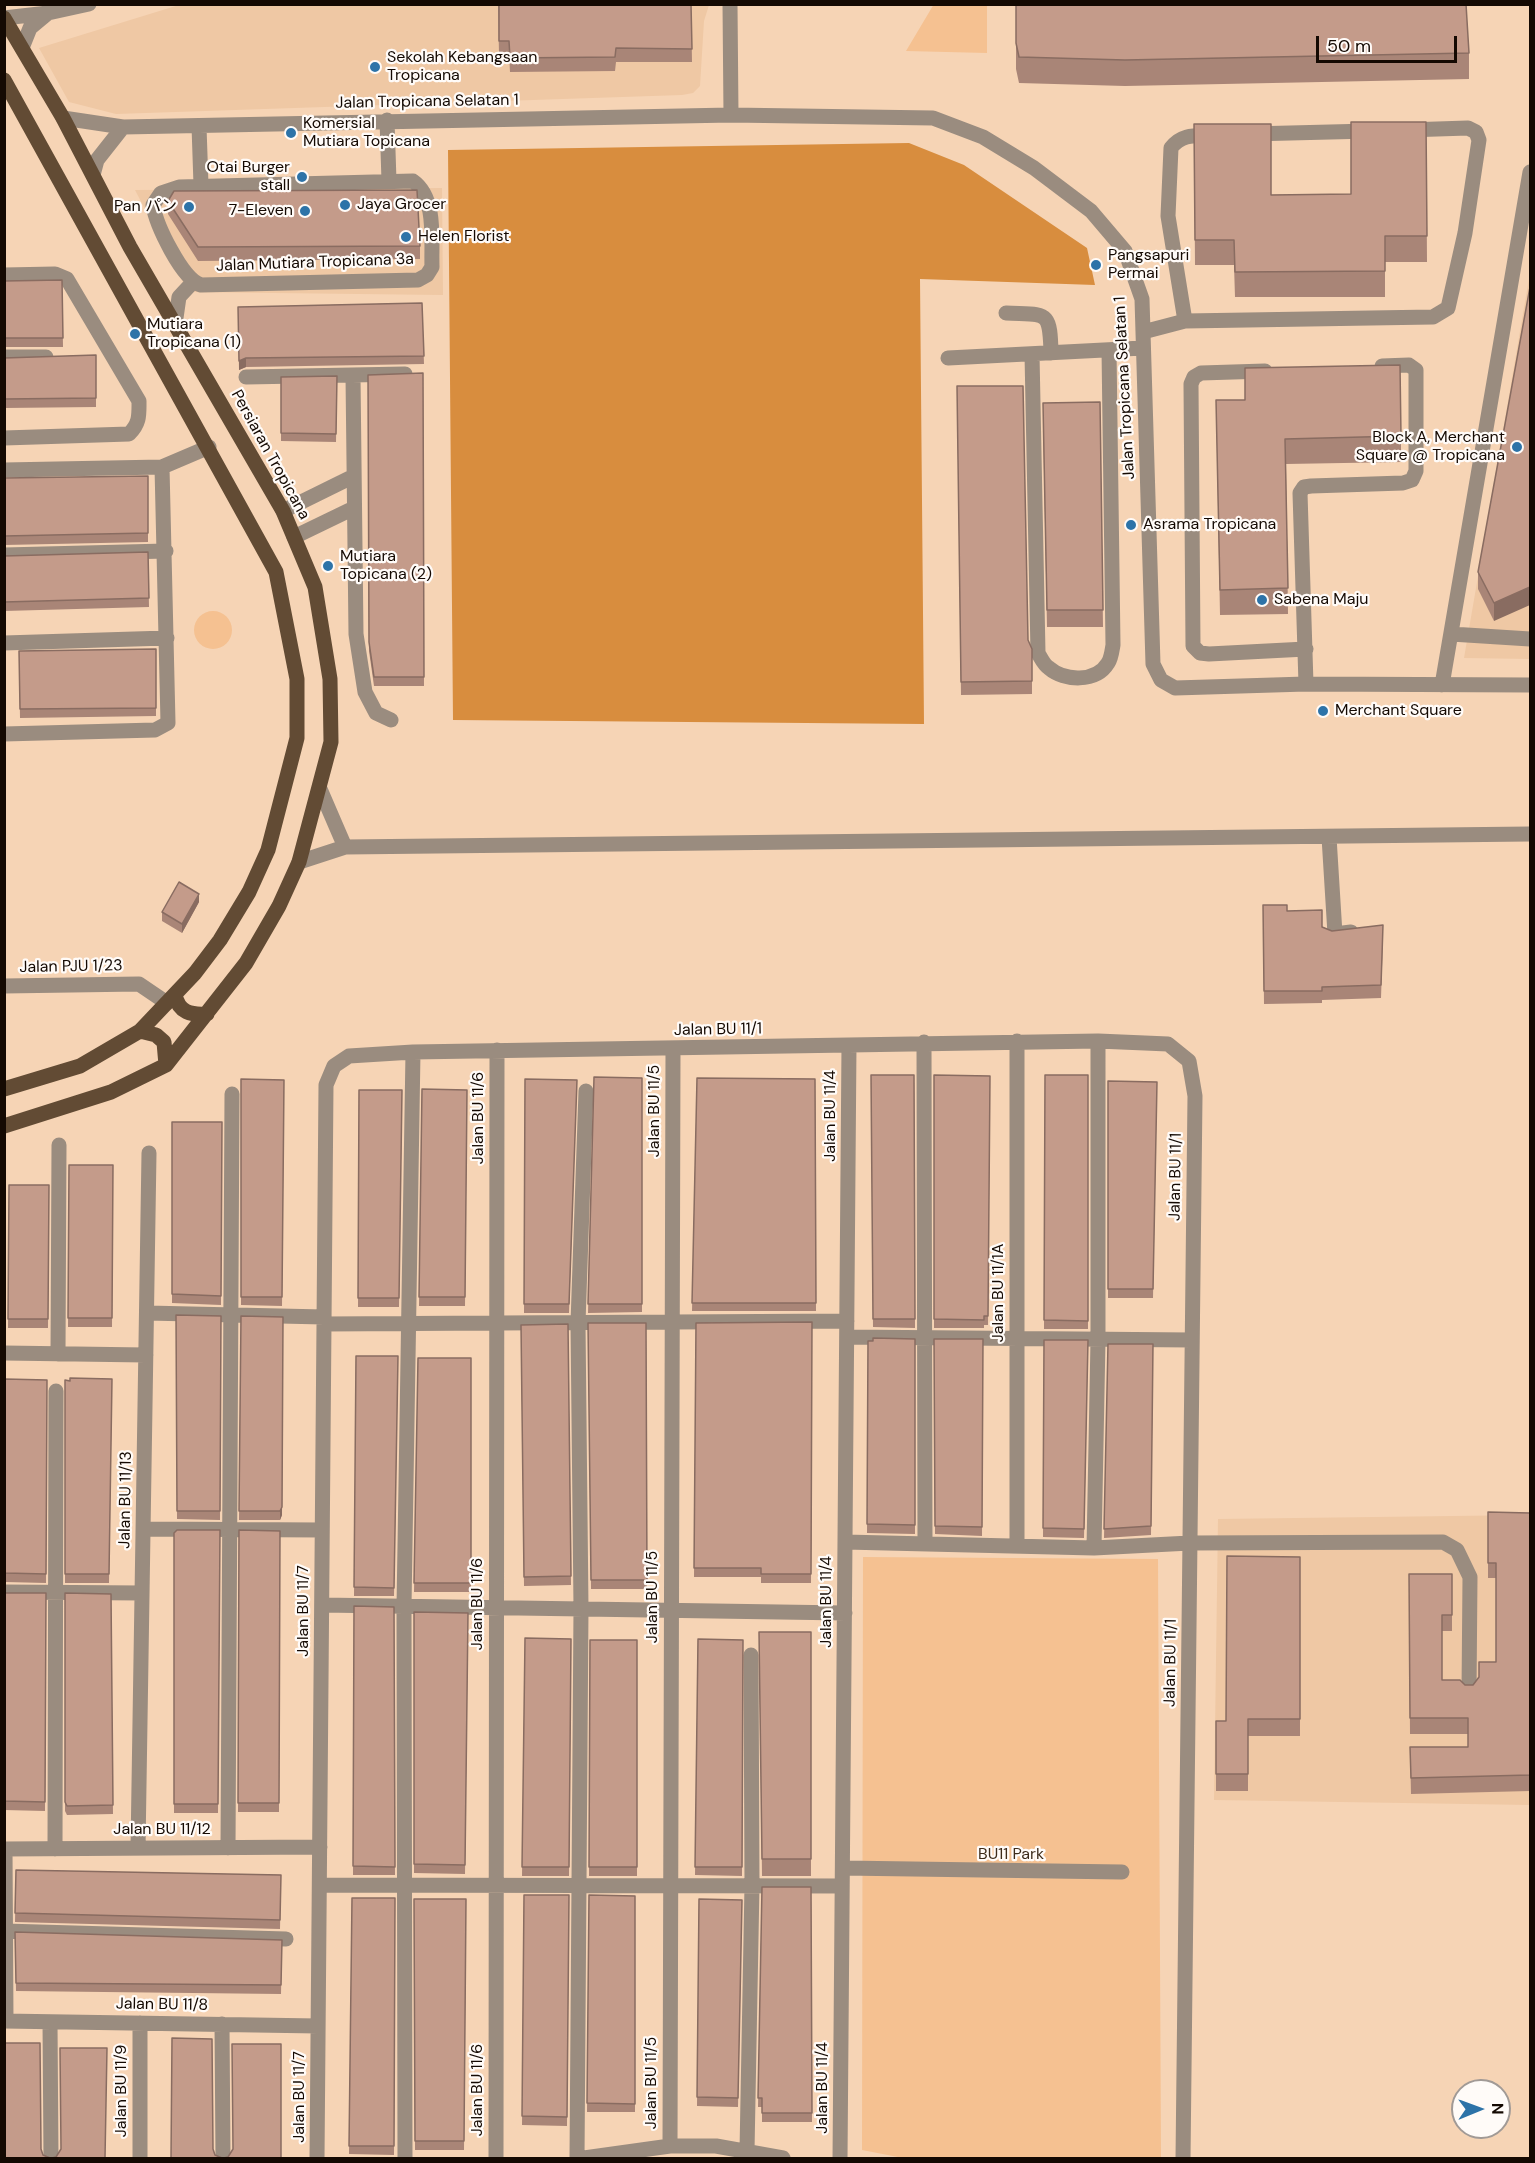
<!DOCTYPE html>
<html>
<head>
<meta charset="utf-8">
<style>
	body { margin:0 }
	#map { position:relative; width:1535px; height:2163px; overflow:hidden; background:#f6d4b5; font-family:"DM Sans",sans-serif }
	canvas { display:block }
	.frame { position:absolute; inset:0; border:6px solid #140902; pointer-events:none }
	.north { position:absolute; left:1451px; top:2079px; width:60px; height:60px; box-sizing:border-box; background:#fffbf8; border:2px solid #a19a96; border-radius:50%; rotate:89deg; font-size:16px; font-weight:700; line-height:24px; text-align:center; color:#140902 }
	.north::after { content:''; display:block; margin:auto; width:21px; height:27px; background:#2d73a8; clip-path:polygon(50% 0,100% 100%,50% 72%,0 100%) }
	.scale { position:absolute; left:1316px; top:36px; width:141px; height:27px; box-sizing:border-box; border:3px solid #140902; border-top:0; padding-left:8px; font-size:18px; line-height:21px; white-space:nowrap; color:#140902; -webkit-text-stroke:4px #fffbf8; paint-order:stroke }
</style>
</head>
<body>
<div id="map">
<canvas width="1535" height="2163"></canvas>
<div class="frame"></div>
<div class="north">N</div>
<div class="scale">50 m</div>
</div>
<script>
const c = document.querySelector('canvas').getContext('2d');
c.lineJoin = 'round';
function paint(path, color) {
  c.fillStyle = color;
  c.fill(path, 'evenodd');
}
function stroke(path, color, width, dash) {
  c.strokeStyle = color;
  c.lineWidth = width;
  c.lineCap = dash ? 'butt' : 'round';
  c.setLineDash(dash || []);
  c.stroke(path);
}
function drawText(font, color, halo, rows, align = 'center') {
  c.font = font + ' "DM Sans","Noto Sans JP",sans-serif';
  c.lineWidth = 4.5;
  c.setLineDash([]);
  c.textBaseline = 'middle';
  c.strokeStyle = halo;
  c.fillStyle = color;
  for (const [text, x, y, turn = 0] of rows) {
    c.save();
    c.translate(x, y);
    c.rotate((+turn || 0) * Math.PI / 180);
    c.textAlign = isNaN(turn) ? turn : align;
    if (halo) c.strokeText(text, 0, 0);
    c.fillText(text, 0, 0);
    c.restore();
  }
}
paint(new Path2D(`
	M179,5H709L704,21L700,86L693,93L682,95L116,114L69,102L39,48Z
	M442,188L443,295L188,292L135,190Z
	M1530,273V659L1464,658Z
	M1530,1515V1805L1214,1800L1218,1519Z`), '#efc8a4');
paint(new Path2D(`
	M934,4L987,5V53L906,51Z
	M194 630a19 19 0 1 1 38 0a19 19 0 1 1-38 0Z
	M863,1557L1158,1559L1161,2158H903L862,2150Z`), '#f5c191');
paint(new Path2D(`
	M909,143L964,165L1087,248L1095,285L920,279L924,724L453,720L448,150Z`), '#d88d3e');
stroke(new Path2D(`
	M730,4L731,115
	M4,18L48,13L89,4
	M22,48L30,28L48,13
	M63,118L123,127L731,115L933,118L983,137L1034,168L1091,211L1125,251L1142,299L1153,664L1161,680L1175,688L1306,684L1530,685
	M387,120L389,181
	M199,126L201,185
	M1250,134L1370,131
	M93,175L97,160L123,127
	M413,181C437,198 431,240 432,267L427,275L418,280L201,285C182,279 156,225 153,205L161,193L179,187Z
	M4,275L55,274L67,279L139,401C139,415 140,423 129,434L4,438
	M1006,313C1047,315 1050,309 1051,353
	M1185,321L1433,317L1448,308L1465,233L1479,140L1476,132L1468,128L1406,130
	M175,325L179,297L193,282
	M1143,332L1185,321L1168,216L1171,148C1182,133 1197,136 1214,135
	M1032,354L1038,653C1041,658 1044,665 1049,668C1064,681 1096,683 1108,663C1111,659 1112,651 1113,645L1109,350
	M4,357H46
	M948,358L1143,348
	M1265,371L1201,373L1194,377L1191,384L1193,646L1200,653L1209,654L1306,649
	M353,376L356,634L365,692L376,713L391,720
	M246,377L405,374
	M4,470L162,467L209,447
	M283,511L354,476
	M294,537L354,508
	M4,555L166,551
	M1451,634L1530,639
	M4,643L167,638
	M1306,684L1300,493L1304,487L1311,486L1403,483L1412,480L1416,471V370L1409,365L1382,366
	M1442,685L1530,172
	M4,734L155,730L168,723L162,467
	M1329,837L1335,934L1351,932
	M345,847L1530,834
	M299,862L345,847L320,789
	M4,986L139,984L167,1003
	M1017,1041V1546
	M924,1042L925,1544
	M147,1313L324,1317
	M324,1324L847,1321
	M847,1337L1192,1340
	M4,1353L146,1355
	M58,1354L59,1145
	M143,1529L322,1530
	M845,1542L1094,1548L1190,1543L1443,1542L1457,1550L1470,1577L1469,1692
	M1094,1548L1098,1340V1041
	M4,1592L142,1593
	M322,1605L845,1613
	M138,1848L149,1153
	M228,1848L232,1094
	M4,1849L320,1847
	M5,1849L6,2021
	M55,1849L56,1391
	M843,1868L1122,1872
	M320,1885L842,1886
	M4,1931L286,1939
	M4,2021L318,2026
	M50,2022L51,2158
	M222,2024L223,2158
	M670,2146L673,1049
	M747,2151L752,1885L751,1655
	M140,2158V2023
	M317,2158L326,1085L334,1066L349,1056L413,1052L1098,1041L1168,1044L1189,1061L1195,1096L1183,2158
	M405,2158L404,1606L413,1052
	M496,2158L497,1050
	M577,2158L581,1608L578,1323L586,1091
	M584,2158L670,2146H716L783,2158
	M840,2158L849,1045`), '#9a8c7f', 15);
stroke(new Path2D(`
	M4,18L63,118L130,247L283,511L315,587L330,679L331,742L299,862L279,906L246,963L166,1065L111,1092L4,1126
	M4,80L276,572L297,679V738L268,850L249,892L220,940L195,973L140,1031L80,1066L4,1089
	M175,995C179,1013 191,1015 207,1014
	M140,1031L156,1035L164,1042L166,1065`), '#624b34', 15);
paint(new Path2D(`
	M498,4H691L692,62H616L615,71L510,72L509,54H499Z
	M1016,4L1469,53V79L1125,86L1019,83L1016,69Z
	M1426,122L1427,262H1385V297H1235L1234,265H1195L1194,124L1271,195L1351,194Z
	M168,201L420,246V259L198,261L168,214Z
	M62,280L63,347H4V281Z
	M1530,287L1494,621L1478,589V572Z
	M422,303L424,364L246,367L239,370L238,307Z
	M96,355V407L4,408V358Z
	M423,373L424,686H374L369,651L368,375Z
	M337,376L336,442L281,441V377Z
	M957,386L1028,640L1032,649V694L961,695Z
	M1216,400L1401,436V462L1286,464L1288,614L1220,615Z
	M1100,402L1103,627H1047L1043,420Z
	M148,476V542L4,545V478Z
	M148,552L149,607L4,611V556Z
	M156,649V716L20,718L19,651Z
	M199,902L182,933L162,921V912Z
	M1263,905L1287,911L1332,931L1383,938L1381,998L1322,1000V1003L1264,1004Z
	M871,1075H914L915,1328L873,1327Z
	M934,1075L990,1076L988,1325H984V1328H934Z
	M1045,1075H1088V1329H1044V1326Z
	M594,1077L642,1078V1312L588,1313Z
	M697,1078L815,1079L816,1311H692Z
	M241,1079L284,1080L282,1306L241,1305Z
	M525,1079L577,1080L569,1313H524Z
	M1108,1081L1157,1082L1153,1298H1108Z
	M422,1089L467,1090L465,1306H419Z
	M359,1090H402L399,1307H358Z
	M172,1122H222L221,1305L172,1303Z
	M69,1165H113L112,1327H68Z
	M9,1185H49L48,1328H8Z
	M176,1315L221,1316L220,1520L177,1519Z
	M241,1316L282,1515L280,1520H239Z
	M812,1322L811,1583H761V1577H694L696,1323Z
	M588,1323H646L647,1589H591Z
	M568,1324L571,1585L524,1586L521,1325Z
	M915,1339V1534L867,1533L868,1341Z
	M934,1339H983L982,1536L935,1534Z
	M1044,1340H1088L1084,1538L1043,1537Z
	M1108,1344H1153L1151,1535L1104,1538Z
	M356,1356H398L394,1596H354Z
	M418,1358H471V1592H414Z
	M5,1379L47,1380L46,1583L5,1582L4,1579Z
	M112,1379L109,1583H65V1380Z
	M1488,1512L1530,1513V1791L1411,1794L1410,1747H1468V1734H1410L1409,1574H1452V1631H1442V1680L1465,1685H1473L1496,1662V1578H1488Z
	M220,1530L218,1813H174V1533Z
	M239,1530L280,1531L279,1812H238Z
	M1300,1557V1736H1248V1791H1216V1721H1226Z
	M5,1593H46L45,1811L4,1810Z
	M65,1593L111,1594L113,1814L67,1815L65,1811Z
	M354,1606L394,1607L395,1875H353Z
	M414,1612L468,1613L465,1874L414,1873Z
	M759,1632H811V1876H762Z
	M525,1638L571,1639L569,1876H522Z
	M698,1639L743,1640L742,1876L695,1875Z
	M590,1640H637V1876H589Z
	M16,1870L281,1875L280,1929L15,1922Z
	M762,1887H811L812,2122H762V2107H758Z
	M524,1895H569L567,2126L522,2125Z
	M589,1895L635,1896V2112H587Z
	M352,1898H395L394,2155L349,2154Z
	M414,1899H466L464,2150H415Z
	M699,1899L742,1900L738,2107L697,2106Z
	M15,1932L282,1940L281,1994L16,1991Z`), '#a98577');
paint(new Path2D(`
	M246,358V367L239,370V361Z
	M1530,587V605L1494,621V603Z
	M199,894V902L182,933V924Z
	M283,1317L282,1515L280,1520V1511Z`), '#896c61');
const building = new Path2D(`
	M499,4H691L692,49L616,48L615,57L510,58L509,41H499Z
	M1016,4H1466L1469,53L1125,60L1019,57L1016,43Z
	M1351,122H1426L1427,236H1385V271L1235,272L1234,240H1195L1194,124H1271V195L1351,194Z
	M417,190L420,246L198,247L168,201L174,191Z
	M62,280L63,338H4V281Z
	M1530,287V587L1494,603L1478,572Z
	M422,303L424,356L246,358L239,361L238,307Z
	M96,355V398L4,399V358Z
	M1400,365L1401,436L1285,439L1288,588L1220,590L1216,400H1245V368Z
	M423,373L424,677H374L369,642L368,375Z
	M337,376L336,434L281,433V377Z
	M957,386H1023L1028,640L1032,649V681L961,682Z
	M1100,402L1103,610H1047L1043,403Z
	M148,476V533L4,536V478Z
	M148,552L149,598L4,602V556Z
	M156,649V708L20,709L19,651Z
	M179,882L199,894L182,924L162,912Z
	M1263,905H1287V911L1322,910V927L1332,931L1383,925L1381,985L1322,987V991H1264Z
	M871,1075H914L915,1319H873Z
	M934,1075L990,1076L988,1316H984V1320L934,1319Z
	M1045,1075H1088V1321L1044,1320V1317Z
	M594,1077L642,1078V1304H588Z
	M697,1078L815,1079L816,1303H692Z
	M241,1079L284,1080L282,1297H241Z
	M525,1079L577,1080L569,1304H524Z
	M1108,1081L1157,1082L1153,1289H1108Z
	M422,1089L467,1090L465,1297H419Z
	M359,1090H402L399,1298H358Z
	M172,1122H222L221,1296L172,1294Z
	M69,1165H113L112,1318H68Z
	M9,1185H49L48,1319H8Z
	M176,1315L221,1316L220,1511H177Z
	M241,1316L283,1317L282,1507L280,1511H239Z
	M812,1322L811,1574H761V1568H694L696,1323Z
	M588,1323H646L647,1580H591Z
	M568,1324L571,1576L524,1577L521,1325Z
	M873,1338L915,1339V1525L867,1524L868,1341H873Z
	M934,1339H983L982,1527L935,1526Z
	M1044,1340H1088L1084,1529L1043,1528Z
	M1108,1344H1153L1151,1526L1104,1529Z
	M356,1356H398L394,1588L354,1587Z
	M418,1358H471V1583H414Z
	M70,1378L112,1379L109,1574H65V1380L70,1381Z
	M5,1379L47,1380L46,1574L5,1573Z
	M1488,1512L1530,1513V1775L1411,1778L1410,1747H1468V1718H1410L1409,1574H1452V1615H1442V1680H1460L1465,1685H1473L1479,1677V1662H1496V1563H1488Z
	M177,1530H220L218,1804H174V1533Z
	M239,1530L280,1531L279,1803H238Z
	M1227,1556L1300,1557V1719H1248V1774H1216V1721H1226Z
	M5,1593H46L45,1802L4,1801Z
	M65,1593L111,1594L113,1805L67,1806L65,1802Z
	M354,1606L394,1607L395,1867L353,1866Z
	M414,1612L468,1613L465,1865L414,1864Z
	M759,1632H811V1859H762Z
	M525,1638L571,1639L569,1867H522Z
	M698,1639L743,1640L742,1867H695Z
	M590,1640H637V1867H589Z
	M16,1870L281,1875L280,1920L15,1913Z
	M762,1887H811L812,2113H762V2098H758Z
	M524,1895H569L567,2117L522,2116Z
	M589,1895L635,1896V2104L587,2103Z
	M352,1898H395L394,2146H349Z
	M414,1899H466L464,2141H415Z
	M699,1899L742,1900L738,2098L697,2097Z
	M15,1932L282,1940L281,1985L16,1983Z
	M172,2038L212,2039L213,2149L215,2155L222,2158H171Z
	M4,2043H40L41,2149L43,2155L50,2158H4Z
	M232,2044H281V2158H224L228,2157L233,2149Z
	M60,2048H107L105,2158H52L56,2157L61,2149Z`);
paint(building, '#c49b8a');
stroke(building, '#896c61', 1.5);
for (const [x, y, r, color] of [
	[375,67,6,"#2d73a8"],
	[291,133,6,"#2d73a8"],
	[302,177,6,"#2d73a8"],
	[345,205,6,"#2d73a8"],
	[189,207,6,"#2d73a8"],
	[305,211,6,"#2d73a8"],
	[406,237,6,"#2d73a8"],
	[1096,265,6,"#2d73a8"],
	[135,334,6,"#2d73a8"],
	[1517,447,6,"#2d73a8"],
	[1131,525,6,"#2d73a8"],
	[328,566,6,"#2d73a8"],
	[1262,600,6,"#2d73a8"],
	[1323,711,6,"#2d73a8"]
]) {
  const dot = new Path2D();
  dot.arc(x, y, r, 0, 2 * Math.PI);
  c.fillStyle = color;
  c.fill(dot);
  stroke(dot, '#fffbf8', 2);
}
drawText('16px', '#140902', '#fffbf8', [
	["Sekolah Kebangsaan",387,58],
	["Tropicana",387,76],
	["Komersial",303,124],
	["Mutiara Topicana",303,142],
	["Otai Burger",290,168,"right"],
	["stall",290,186,"right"],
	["Jaya Grocer",357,205],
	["Pan パン",177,207,"right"],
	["7-Eleven",293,211,"right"],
	["Helen Florist",418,237],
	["Pangsapuri",1108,256],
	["Permai",1108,274],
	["Mutiara",147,325],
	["Tropicana (1)",147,343],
	["Block A, Merchant",1505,438,"right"],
	["Square @ Tropicana",1505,456,"right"],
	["Asrama Tropicana",1143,525],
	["Mutiara",340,557],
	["Topicana (2)",340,575],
	["Sabena Maju",1274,600],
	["Merchant Square",1335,711]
], 'left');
drawText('16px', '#140902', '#fffbf8', [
	["Jalan Tropicana Selatan 1",427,102,-1],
	["Jalan Mutiara Tropicana 3a",315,263,-2],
	["Jalan Tropicana Selatan 1",1125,388,-93],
	["Persiaran Tropicana",270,455,61],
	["Jalan PJU 1/23",71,967,-1],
	["Jalan BU 11/1",718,1030,-1],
	["Jalan BU 11/5",655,1111,-90],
	["Jalan BU 11/4",831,1116,-90],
	["Jalan BU 11/6",479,1118,-90],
	["Jalan BU 11/1",1176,1177,-89],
	["Jalan BU 11/1A",999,1293,-90],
	["Jalan BU 11/13",126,1500,-89],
	["Jalan BU 11/5",653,1597,-90],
	["Jalan BU 11/4",827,1602,-90],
	["Jalan BU 11/6",478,1604,-90],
	["Jalan BU 11/7",304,1611,-90],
	["Jalan BU 11/1",1171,1663,-89],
	["Jalan BU 11/12",162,1830],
	["Jalan BU 11/8",162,2005,1],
	["Jalan BU 11/5",652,2083,-90],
	["Jalan BU 11/4",823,2088,-90],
	["Jalan BU 11/6",478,2090,-90],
	["Jalan BU 11/9",122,2091,-90],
	["Jalan BU 11/7",300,2097,-90]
]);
drawText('16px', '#3d2b1a', '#fffbf8', [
	["BU11 Park",1011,1855]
]);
</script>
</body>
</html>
